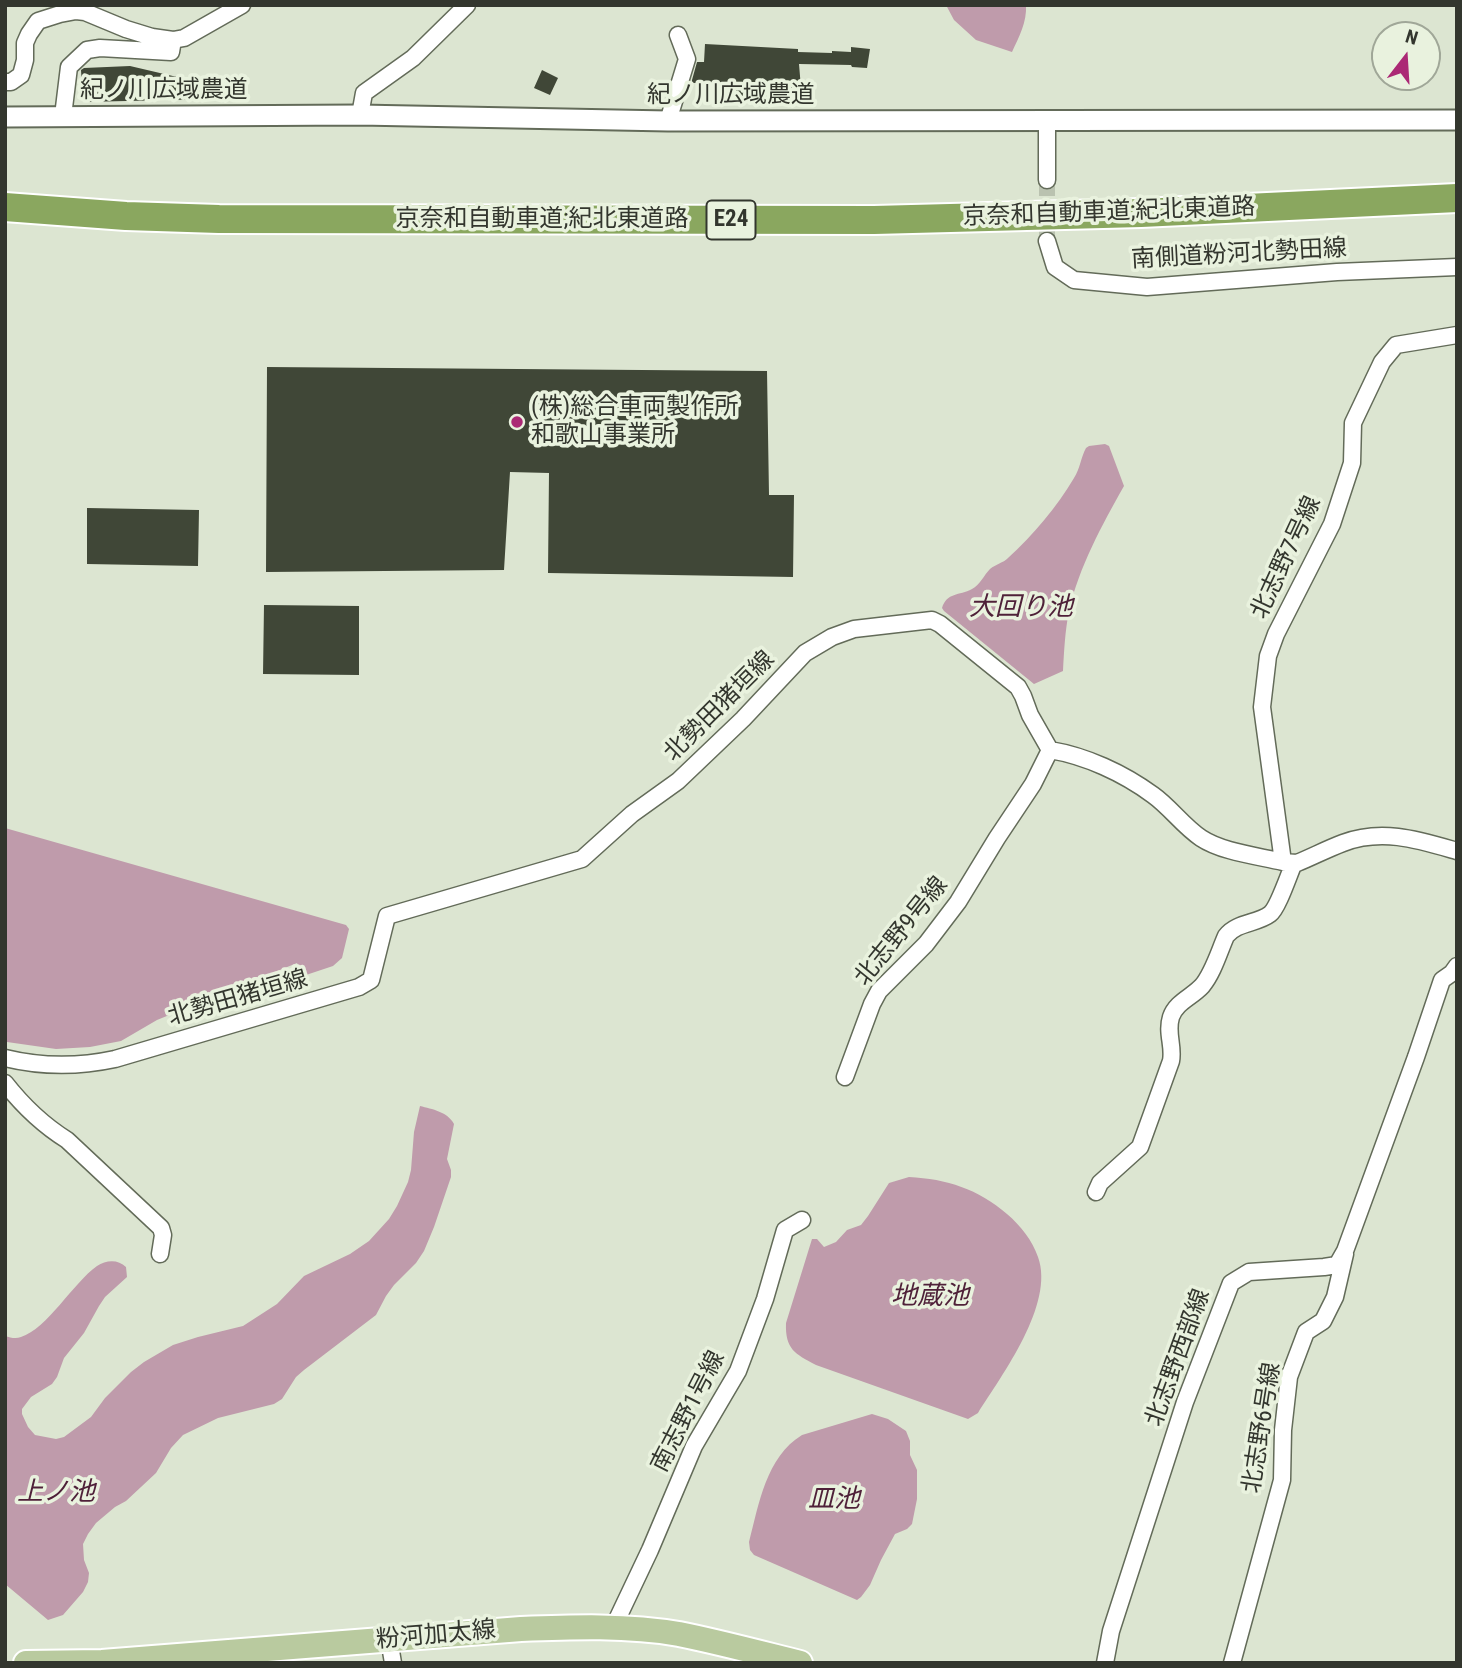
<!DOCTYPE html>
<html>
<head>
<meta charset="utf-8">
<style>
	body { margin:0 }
	#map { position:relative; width:1462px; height:1668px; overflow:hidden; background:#dce5d1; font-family:"Roboto Condensed",sans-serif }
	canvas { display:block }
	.frame { position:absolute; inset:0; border:7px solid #33362e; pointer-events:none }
	.north { position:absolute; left:1371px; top:21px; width:70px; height:70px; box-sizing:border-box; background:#e9f2de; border:2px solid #a0a798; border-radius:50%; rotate:17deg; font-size:19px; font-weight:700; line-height:28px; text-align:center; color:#33362e }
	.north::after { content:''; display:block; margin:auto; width:24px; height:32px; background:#ab2975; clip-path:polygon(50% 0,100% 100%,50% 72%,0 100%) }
</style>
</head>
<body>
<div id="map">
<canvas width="1462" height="1668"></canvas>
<div class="frame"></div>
<div class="north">N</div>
</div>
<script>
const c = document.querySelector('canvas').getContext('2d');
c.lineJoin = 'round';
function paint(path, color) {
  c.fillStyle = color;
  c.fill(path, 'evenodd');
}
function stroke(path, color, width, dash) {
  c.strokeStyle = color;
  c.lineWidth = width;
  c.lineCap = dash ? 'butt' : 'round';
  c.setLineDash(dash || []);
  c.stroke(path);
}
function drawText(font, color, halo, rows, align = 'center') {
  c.font = font + ' "Roboto Condensed","Noto Sans JP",sans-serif';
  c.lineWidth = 7;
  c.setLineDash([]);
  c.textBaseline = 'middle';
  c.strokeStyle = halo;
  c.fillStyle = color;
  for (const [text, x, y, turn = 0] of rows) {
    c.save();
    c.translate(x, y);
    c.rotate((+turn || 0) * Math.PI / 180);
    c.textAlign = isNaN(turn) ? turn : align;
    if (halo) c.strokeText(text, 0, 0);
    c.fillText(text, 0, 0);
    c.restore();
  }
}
paint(new Path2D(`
	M946,5H1026C1027,22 1019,37 1012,52L976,40L954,20Z
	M1105,444L1109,446L1124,486C1102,525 1079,567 1069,611C1065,631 1064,652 1063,671L1034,684L944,611L942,608C947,592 959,596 972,589C980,585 984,575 990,569C996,564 1003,563 1008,558C1033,535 1057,507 1074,478C1080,469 1081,457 1086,448L1089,446Z
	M5,828L346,925L349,929L342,958L333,966L303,976L297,963L157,1020L121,1041L90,1047L56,1049L7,1042L5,1040Z
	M420,1106C432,1109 448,1112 454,1124L447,1159L451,1170V1177L434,1227L424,1251L416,1263L394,1285L386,1296L376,1315L304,1370L296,1377L282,1399L274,1404L218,1418L183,1435L171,1448L156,1473L126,1501L115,1507L96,1523L88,1534L83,1544L84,1560L89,1573L88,1582L83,1592L63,1615L48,1620L5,1584V1336C11,1338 16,1339 21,1337C47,1329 73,1283 97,1266C106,1260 118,1259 126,1267L127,1277L105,1297L99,1306L84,1333L64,1358L57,1377L52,1384L31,1397L22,1409V1414L28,1427L35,1435L56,1439L64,1437L91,1417L105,1398L131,1372L144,1362L173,1345L198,1337L243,1326L277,1304L304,1276L350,1254L369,1241L389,1219L397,1206L408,1182L411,1170L414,1132Z
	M909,1177C947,1179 978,1189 1007,1214C1021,1226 1032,1240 1038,1257C1055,1304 1002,1375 978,1413L968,1419L816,1365C795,1354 785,1349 786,1323L812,1239H817L824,1247L836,1242L847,1230L861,1225L868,1216L889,1183Z
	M872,1414L888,1419L906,1431L910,1441V1455L917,1470V1499L912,1524L907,1529L895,1534L881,1560L870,1585L861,1597L857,1600L754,1555L750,1550L749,1542C759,1504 766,1457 802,1435Z`), '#bf9bab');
paint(new Path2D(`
	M705,44L798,49V52L832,53V51L851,52V47L870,49L867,68L852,67L851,65L799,64L802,100H786L702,95L703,83H692V80L697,62H704Z
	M130,66L177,77H214V93H211L212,99L83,102L81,70L84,68Z
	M542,70L558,78L550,95L534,88Z
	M267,367L767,371L769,495H794L793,577L548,573L549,473L510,472L504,570L266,572Z
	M87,508L199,510L198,566L87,564Z
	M264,605L359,606V675L263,674Z`), '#404737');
stroke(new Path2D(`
	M1047,180V241`), '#bac2b0', 16, [16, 8]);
const minor = new Path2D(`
	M5,82H11L21,75L25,60V43L29,34L38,21L60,14L76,11L85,12L126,29L152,37L173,40
	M360,115L364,93L413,58L467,5
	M63,116L69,67L87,50L100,48L171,52L173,40L184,38L242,5
	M1047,120V180
	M668,121L687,59L678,35
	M1047,241L1055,267L1074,280L1147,287L1337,272L1457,267
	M1283,862L1262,707L1268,656L1276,634L1332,524L1352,463L1353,423L1382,362L1396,345L1457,335
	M5,1058C42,1067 78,1067 115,1059L359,987L371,980L387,916L582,859L632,814L678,781L743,719L805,653L832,637L854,629L932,620L940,624L1018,687L1023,696L1030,715L1050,750C1086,756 1123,773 1153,795C1170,807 1183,826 1201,838C1222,852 1258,856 1283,862L1297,863C1312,857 1327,849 1343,843C1382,828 1419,840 1457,851
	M845,1077L872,1004L879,991L926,944L958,902L997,838L1033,784L1050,750
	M5,1083C23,1106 43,1125 67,1140L161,1228L163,1235L160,1254
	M1096,1192L1100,1183L1140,1147L1171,1061C1174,1046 1166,1033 1171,1017C1176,1002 1192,997 1202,986C1213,973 1219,952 1226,936C1237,922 1257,924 1270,914C1278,908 1289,874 1294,863
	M613,1628L650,1550L694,1446L738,1371L765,1299L785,1230L802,1220
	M389,1639L393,1663
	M1105,1663L1111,1631L1185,1402L1231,1283L1249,1272L1324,1267L1337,1265L1345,1251L1416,1057L1442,980L1452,973L1457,966
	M1232,1663L1282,1480L1283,1430L1289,1377L1306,1332L1323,1321L1335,1297L1345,1254`);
const tertiary = new Path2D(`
	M5,117L360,115L668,121L1457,120`);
const primary = new Path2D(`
	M26,1663L102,1662L521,1629C574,1627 627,1625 679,1634C719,1642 760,1653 800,1663`);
const motorway = new Path2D(`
	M5,207L126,216L219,219L874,220L1141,213L1457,198`);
stroke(minor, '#636b59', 19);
stroke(tertiary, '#636b59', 23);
stroke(primary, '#fff', 28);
stroke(motorway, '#fff', 32);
stroke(minor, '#fff', 16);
stroke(tertiary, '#fff', 19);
stroke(primary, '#b9ca9f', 24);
stroke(motorway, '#8aa75f', 28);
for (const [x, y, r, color] of [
	[517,422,7,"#ab2975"]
]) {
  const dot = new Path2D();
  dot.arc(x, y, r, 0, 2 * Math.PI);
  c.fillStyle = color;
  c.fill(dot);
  stroke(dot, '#e9f2de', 2.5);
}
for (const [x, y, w] of [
	[731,220,49]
]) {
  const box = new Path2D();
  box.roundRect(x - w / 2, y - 19.5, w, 39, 5);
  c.fillStyle = '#e9f2de';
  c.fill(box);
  stroke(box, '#33362e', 2);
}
drawText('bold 23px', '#33362e', null, [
	["E24",731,220]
]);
drawText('24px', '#33362e', '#e9f2de', [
	["紀ノ川広域農道",164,91],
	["紀ノ川広域農道",731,96],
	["京奈和自動車道;紀北東道路",1109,213,-2],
	["京奈和自動車道;紀北東道路",542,220],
	["南側道粉河北勢田線",1239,255,-3],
	["北志野7号線",1287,558,-65],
	["北勢田猪垣線",720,707,-45],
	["北志野9号線",902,932,-51],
	["北勢田猪垣線",238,999,-16],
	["北志野西部線",1179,1358,-70],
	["南志野1号線",689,1412,-63],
	["北志野6号線",1263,1428,-81],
	["粉河加太線",436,1636,-5]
]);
drawText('24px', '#33362e', '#e9f2de', [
	["(株)総合車両製作所",531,408],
	["和歌山事業所",531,436]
], 'left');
drawText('italic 26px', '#4f2139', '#e9f2de', [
	["大回り池",1021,608],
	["地蔵池",930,1297],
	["上ノ池",56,1493],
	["皿池",834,1500]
]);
</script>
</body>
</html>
